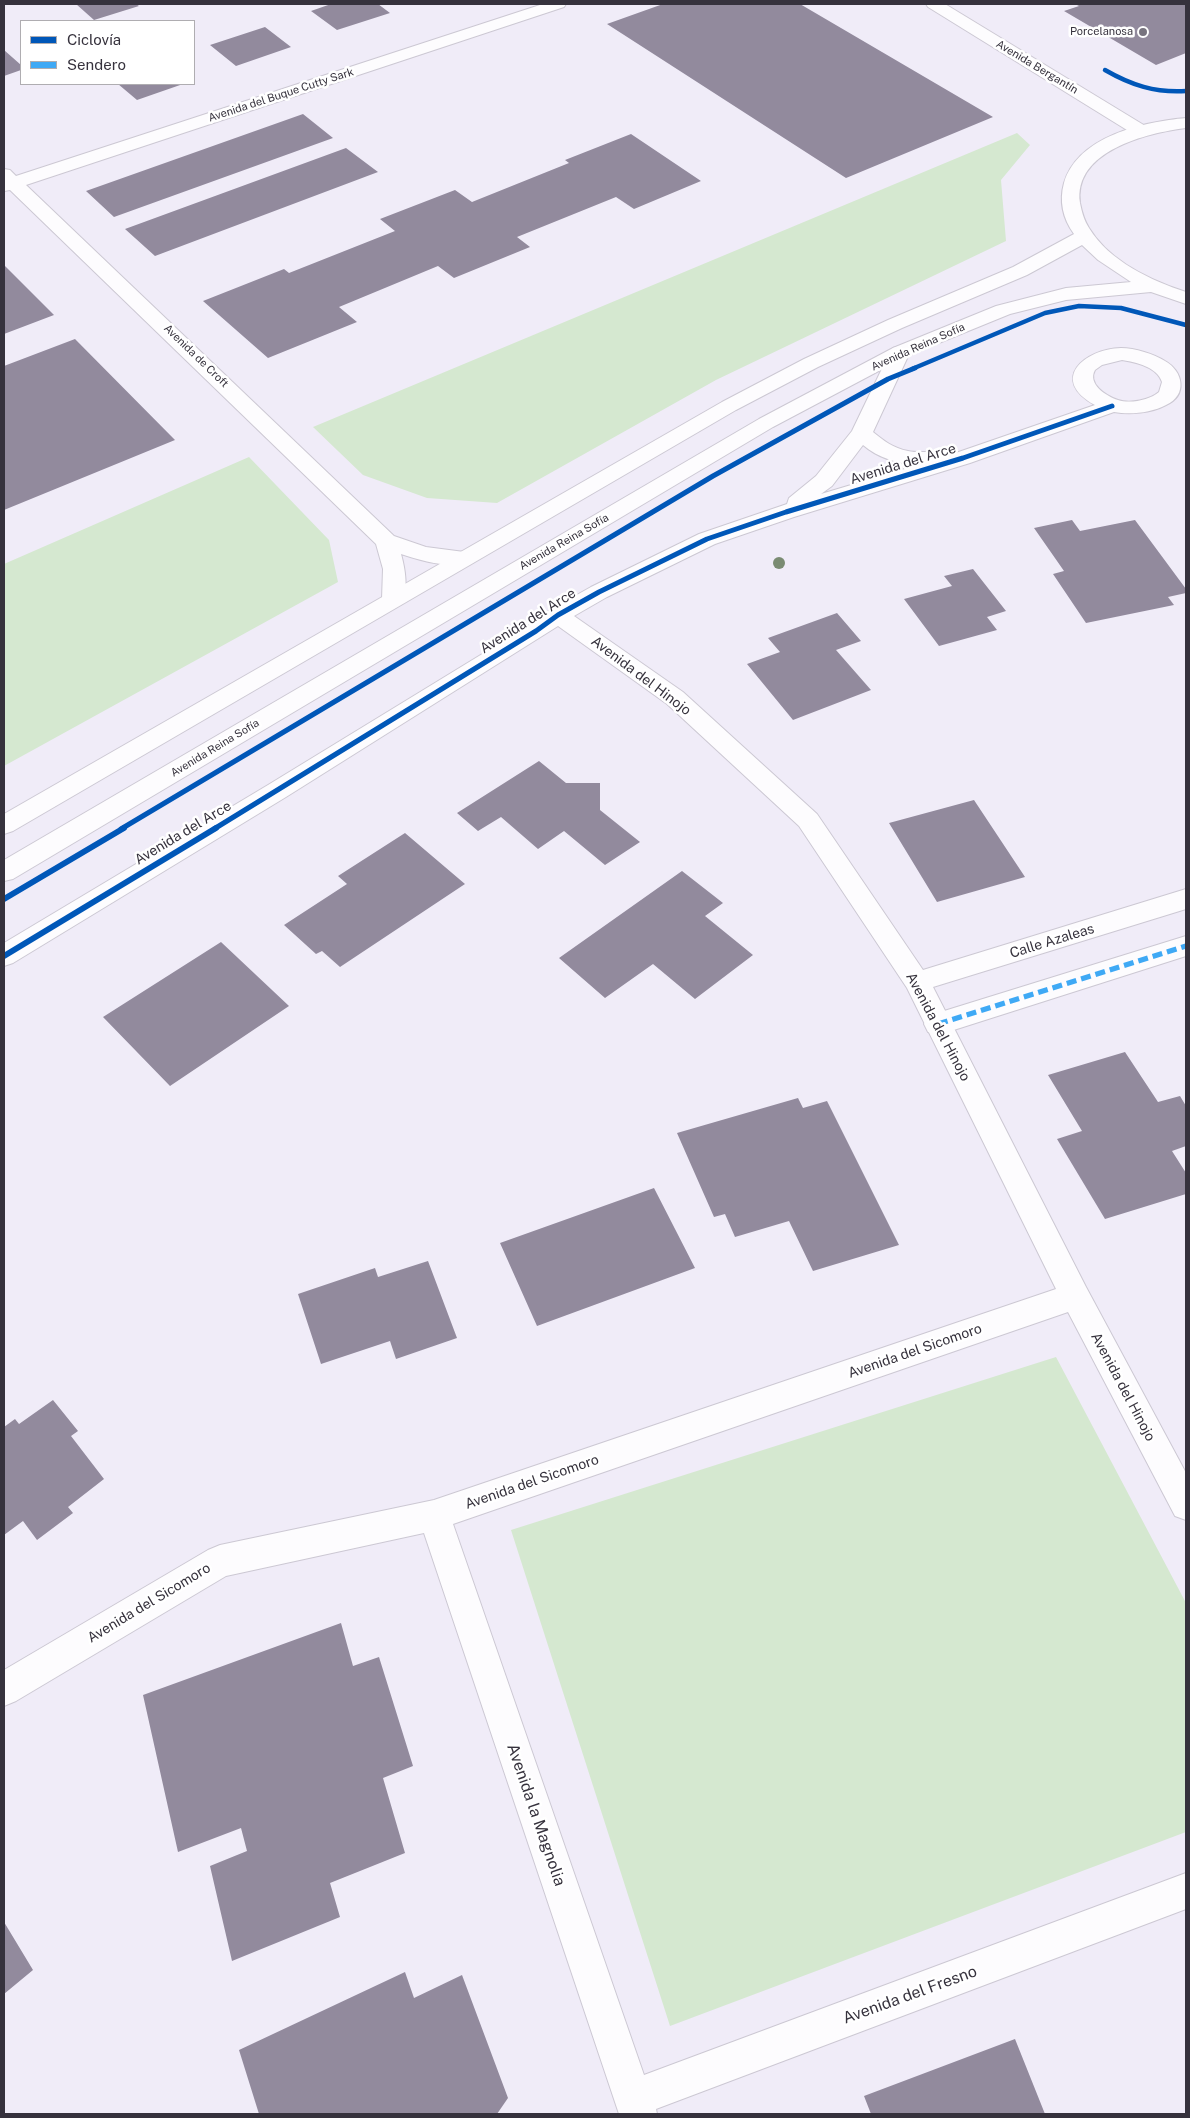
<!DOCTYPE html>
<html>
<head>
<meta charset="utf-8">
<style>
	body { margin:0 }
	#map { position:relative; width:1190px; height:2118px; overflow:hidden; background:#f0ecf8; font-family:"Public Sans",sans-serif }
	canvas { display:block }
	.frame { position:absolute; inset:0; border:5px solid #36323d; pointer-events:none }
	.legend { position:absolute; left:20px; top:20px; width:175px; height:65px; box-sizing:border-box; background:#fff; border:1px solid #afadb1; margin:0; padding:6px 9px; list-style:none; font-size:15px; color:#36323d }
	.legend li { display:flex; align-items:center; gap:10px; height:25px }
	.legend b { width:25px; border:1px solid #afadb1 }
</style>
</head>
<body>
<div id="map">
<canvas width="1190" height="2118"></canvas>
<div class="frame"></div>
<ul class="legend">
<li><b style="height:6px;background:#0057b8"></b>Ciclovía</li>
<li><b style="height:6px;background:#3fa9f5"></b>Sendero</li>
</ul>
</div>
<script>
const c = document.querySelector('canvas').getContext('2d');
c.lineJoin = 'round';
function paint(path, color) {
  c.fillStyle = color;
  c.fill(path, 'evenodd');
}
function stroke(path, color, width, dash) {
  c.strokeStyle = color;
  c.lineWidth = width;
  c.lineCap = dash ? 'butt' : 'round';
  c.setLineDash(dash || []);
  c.stroke(path);
}
function drawText(font, color, halo, rows, align = 'center') {
  c.font = font + ' "Public Sans",sans-serif';
  c.lineWidth = 5;
  c.setLineDash([]);
  c.textBaseline = 'middle';
  c.strokeStyle = halo;
  c.fillStyle = color;
  for (const [text, x, y, turn = 0] of rows) {
    c.save();
    c.translate(x, y);
    c.rotate((+turn || 0) * Math.PI / 180);
    c.textAlign = isNaN(turn) ? turn : align;
    if (halo) c.strokeText(text, 0, 0);
    c.fillText(text, 0, 0);
    c.restore();
  }
}
paint(new Path2D(`
	M1017,133L1030,145L1001,180L1006,241L716,380L497,503L427,498L363,475L313,427Z
	M249,457L329,540L338,582L4,766V564Z
	M1056,1357L1186,1603V1832L670,2026L511,1530Z`), '#d5e8d0');
paint(new Path2D(`
	M76,4H136L139,6L94,20Z
	M331,4H378L390,13L337,30L311,11Z
	M663,4H800L993,117L846,178L607,24Z
	M1075,4H1186V53L1156,65L1064,11L1079,6Z
	M265,27L291,47L236,66L210,45Z
	M4,50L21,65V70L4,76Z
	M118,84H183L137,100Z
	M303,114L333,138L114,217L86,191Z
	M631,134L701,181L634,209L616,197L517,237L530,247L454,278L438,266L339,307L357,322L268,358L203,301L284,269L289,273L395,231L380,219L455,190L472,202L569,163L565,160Z
	M346,148L378,172L155,256L125,229Z
	M4,265L54,315L4,334Z
	M75,339L175,440L4,510V366Z
	M1072,520L1080,531L1135,520L1186,589V593L1168,597L1174,605L1086,623L1053,574L1064,571L1034,528Z
	M973,569L1006,611L987,617L997,630L939,646L904,599L952,586L944,576Z
	M837,613L861,641L836,650L871,690L793,720L747,664L780,652L768,638Z
	M539,761L566,783H600V810L640,842L605,865L564,831L538,849L501,817L478,831L457,813Z
	M974,800L1025,877L937,902L889,823Z
	M405,833L465,884L340,967L322,951L316,954L284,925L347,884L338,876Z
	M682,871L723,903L705,916L753,955L695,999L653,964L605,998L559,958Z
	M221,942L289,1006L170,1086L103,1017Z
	M1125,1052L1158,1102L1180,1096L1186,1106V1146L1172,1151L1186,1173V1194L1105,1219L1057,1139L1082,1131L1048,1075Z
	M798,1098L803,1108L827,1101L899,1245L813,1271L789,1221L735,1237L725,1214L714,1217L677,1133Z
	M654,1188L695,1268L537,1326L500,1243Z
	M428,1261L457,1338L396,1359L390,1341L321,1364L298,1294L375,1268L378,1277Z
	M53,1400L78,1431L71,1436L104,1479L68,1507L73,1513L37,1540L23,1521L4,1535V1427L15,1419L19,1424Z
	M341,1623L353,1666L379,1657L413,1766L383,1778L405,1853L330,1883L340,1917L232,1961L210,1866L247,1851L241,1828L178,1852L143,1695Z
	M4,1922L33,1970L4,1994Z
	M405,1972L414,1998L462,1975L508,2098L497,2114H259L239,2050Z
	M1015,2039L1045,2114H871L864,2096Z`), '#928a9d');
const pedestrian = new Path2D(`
	M1186,936V956L938,1035L928,1032L924,1024L928,1016Z`);
const minor = new Path2D(`
	M543,4H566L564,7L26,185L394,536L426,547L472,553L475,558L472,563C450,569 422,561 401,554C405,568 409,591 401,604L393,606L385,604L382,599L383,569L376,544L10,190L4,191V169L10,170L16,176Z
	M900,346L907,348L910,352L873,432C884,441 893,448 908,451C921,454 936,449 947,456L1095,405C1049,380 1084,349 1121,348C1135,348 1154,354 1165,361C1183,371 1188,395 1166,405C1151,413 1130,415 1114,412L970,463L794,517L715,544L607,597L574,616L683,692L817,814L923,970L1186,889V909L933,987L1086,1287L1186,1473V1520L1175,1516L1068,1312L453,1524L644,2075L1186,1873V1909L656,2109L657,2114H619L424,1533L226,1576L16,1701L4,1706V1670L208,1550L220,1545L434,1500L1056,1289L907,988L799,826L667,704L558,626L286,797L13,963L4,966V943L268,785L528,626L550,610L591,587L699,534L787,504L789,498L816,476L852,431L890,352L893,348ZM1122,360C1136,362 1157,367 1162,382L1159,392C1150,400 1130,404 1118,400C1106,396 1087,384 1095,370L1102,365ZM863,445C878,458 899,464 918,465L821,494L832,486Z`);
const tertiary = new Path2D(`
	M926,4H945L1147,127L1150,131L1147,135L1141,136L1135,135L928,7Z`);
const primary = new Path2D(`
	M1186,118V128C1147,133 1073,151 1080,203C1082,213 1084,220 1089,228C1109,261 1152,281 1186,292V304L1151,292L1066,300L1010,314L907,356L773,427L13,879L4,881V860L759,419L893,348L996,306L1066,288L1131,282L1098,260L1082,245L1027,275L902,328L818,367L736,410L13,831L4,834V814L722,402L804,359L888,320L1013,267L1074,234C1063,219 1059,201 1064,183C1078,136 1143,122 1186,118Z`);
stroke(pedestrian, '#ccc8d3', 2);
stroke(minor, '#ccc8d3', 2);
stroke(tertiary, '#ccc8d3', 2);
stroke(primary, '#ccc8d3', 2);
paint(pedestrian, '#fdfcfe');
paint(minor, '#fdfcfe');
paint(tertiary, '#fdfcfe');
paint(primary, '#fdfcfe');
stroke(new Path2D(`
	M938,1024L1186,946`), '#3fa9f5', 5, [10, 5]);
stroke(new Path2D(`
	M1105,70C1131,85 1155,93 1186,91
	M912,369L1045,313L1079,306L1121,308L1186,325`), '#0057b8', 4.5);
stroke(new Path2D(`
	M121,829L713,476L888,379L915,368
	M214,829L536,631L558,615L599,592L707,539L786,512L963,458L1112,406`), '#0057b8', 5);
stroke(new Path2D(`
	M4,899L124,828
	M4,956L216,828`), '#0057b8', 6);
c.fillStyle = '#7a8b72';
for (const [x, y] of [
	[779,563]
]) {
  c.beginPath();
  c.arc(x, y, 6, 0, 2 * Math.PI);
  c.fill();
}
for (const [x, y, r, color] of [
	[1143,32,5,"#77737e"]
]) {
  const dot = new Path2D();
  dot.arc(x, y, r, 0, 2 * Math.PI);
  c.fillStyle = color;
  c.fill(dot);
  stroke(dot, '#fff', 2);
}
drawText('11px', '#36323d', '#fff', [
	["Porcelanosa",1133,32]
], 'right');
drawText('11px', '#36323d', '#fff', [
	["Avenida Bergantín",1037,67,31],
	["Avenida del Buque Cutty Sark",281,95,-18],
	["Avenida Reina Sofía",918,347,-24],
	["Avenida de Croft",196,356,44],
	["Avenida Reina Sofía",564,542,-30],
	["Avenida Reina Sofía",215,748,-31]
]);
drawText('14px', '#36323d', '#fff', [
	["Avenida del Arce",903,464,-17],
	["Avenida del Arce",528,621,-32],
	["Avenida del Hinojo",641,676,37],
	["Avenida del Arce",183,833,-31],
	["Calle Azaleas",1052,941,-17],
	["Avenida del Hinojo",938,1027,62],
	["Avenida del Sicomoro",915,1351,-19],
	["Avenida del Hinojo",1123,1387,62],
	["Avenida del Sicomoro",532,1482,-19],
	["Avenida del Sicomoro",149,1603,-31]
]);
drawText('16px', '#36323d', '#fff', [
	["Avenida la Magnolia",536,1815,71],
	["Avenida del Fresno",910,1995,-20]
]);
</script>
</body>
</html>
